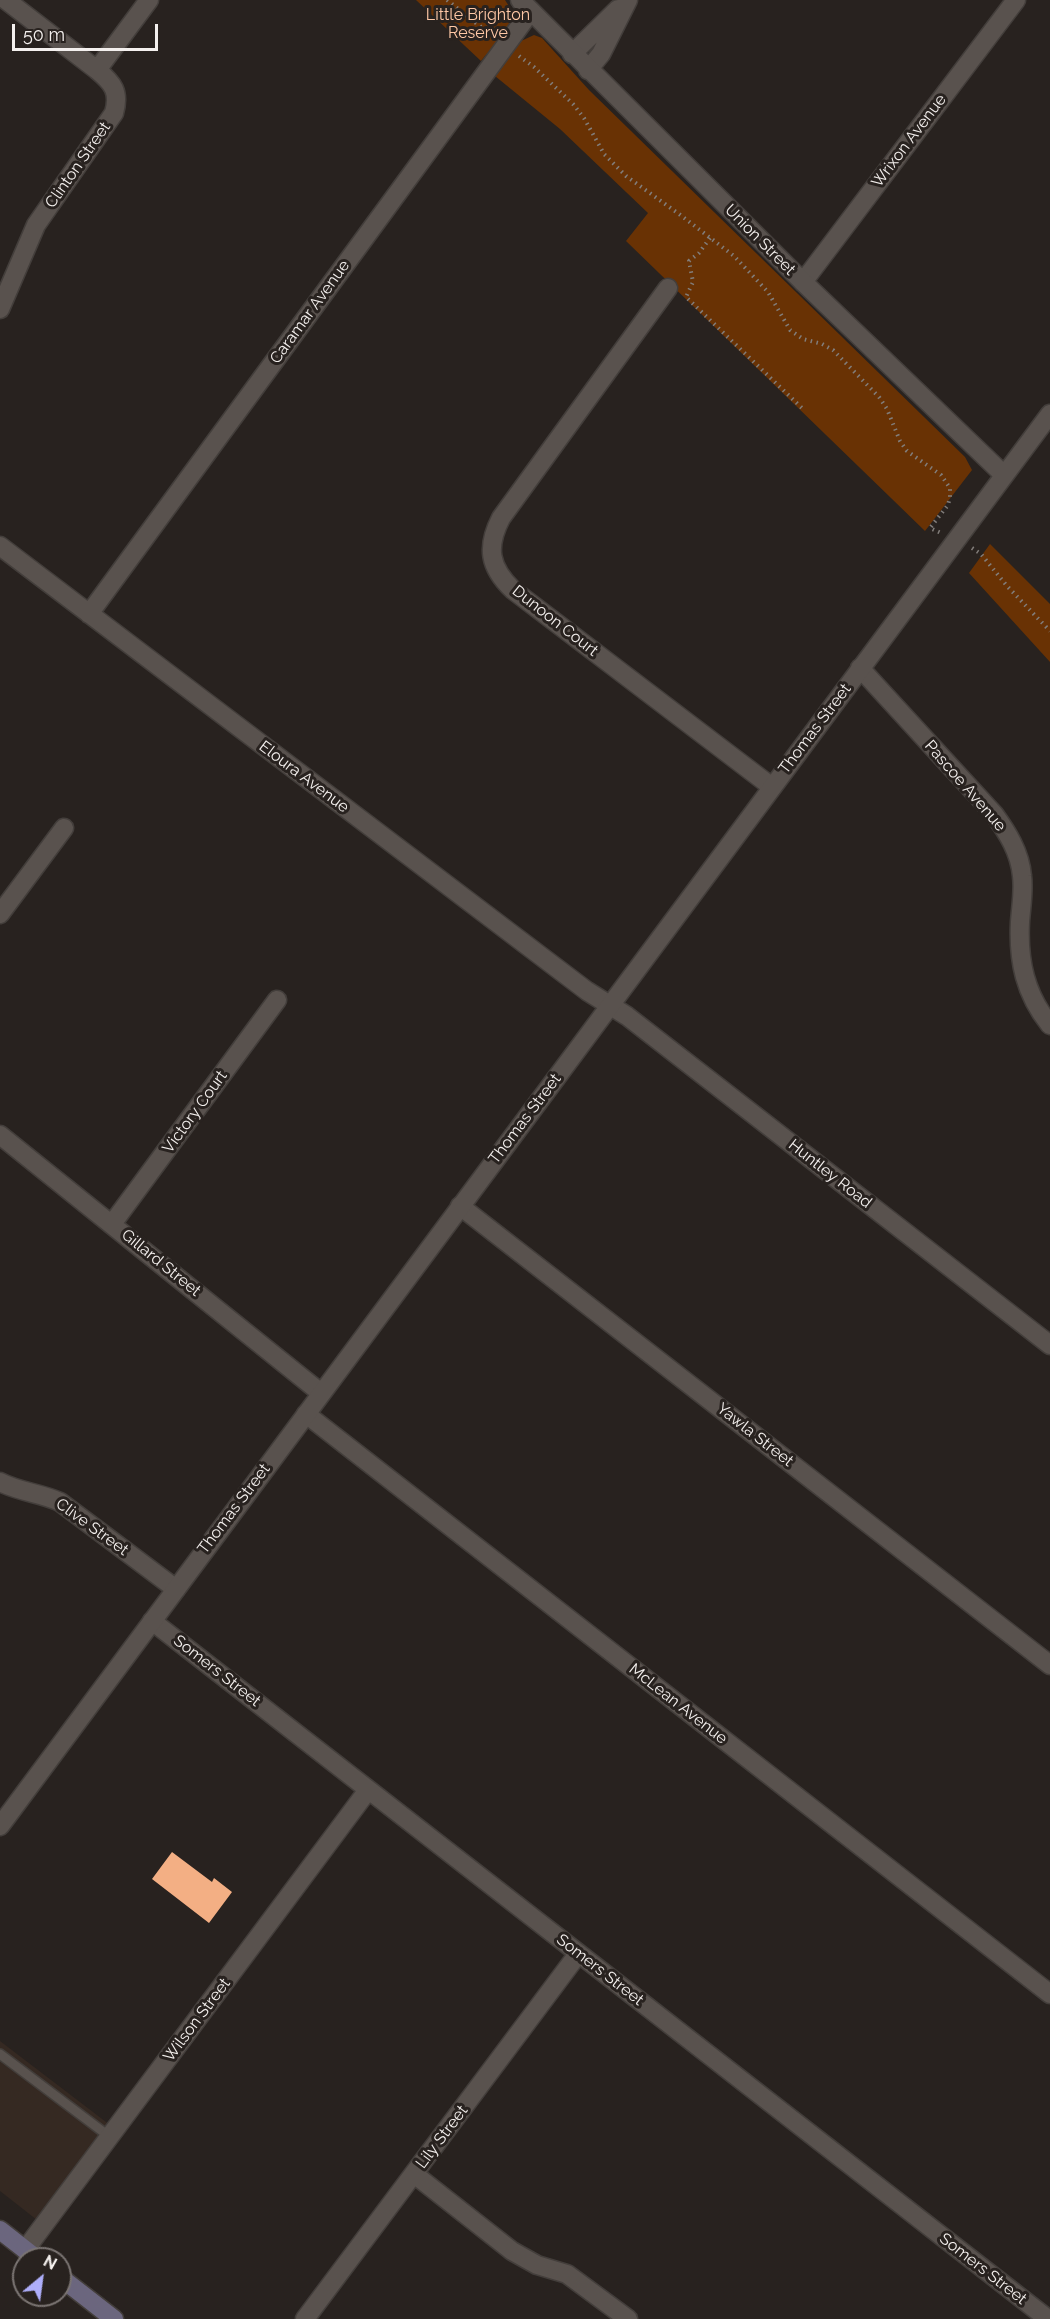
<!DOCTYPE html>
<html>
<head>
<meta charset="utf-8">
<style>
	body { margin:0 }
	#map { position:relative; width:1050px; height:2319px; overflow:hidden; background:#28221f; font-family:Raleway,sans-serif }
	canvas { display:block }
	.north { position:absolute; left:12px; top:2247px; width:60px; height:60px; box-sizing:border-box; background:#28221f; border:2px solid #7a7472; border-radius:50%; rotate:29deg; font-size:16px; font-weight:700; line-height:24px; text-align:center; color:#f4f0ee }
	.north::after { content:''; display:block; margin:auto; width:21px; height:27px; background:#aeaefa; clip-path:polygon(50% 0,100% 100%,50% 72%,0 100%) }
	.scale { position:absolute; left:12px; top:24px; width:146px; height:27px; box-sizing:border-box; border:3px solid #f4f0ee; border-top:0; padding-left:8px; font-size:18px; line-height:21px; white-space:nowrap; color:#f4f0ee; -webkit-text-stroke:4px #28221f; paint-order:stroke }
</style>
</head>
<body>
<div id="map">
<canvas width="1050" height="2319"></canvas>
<div class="north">N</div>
<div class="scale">50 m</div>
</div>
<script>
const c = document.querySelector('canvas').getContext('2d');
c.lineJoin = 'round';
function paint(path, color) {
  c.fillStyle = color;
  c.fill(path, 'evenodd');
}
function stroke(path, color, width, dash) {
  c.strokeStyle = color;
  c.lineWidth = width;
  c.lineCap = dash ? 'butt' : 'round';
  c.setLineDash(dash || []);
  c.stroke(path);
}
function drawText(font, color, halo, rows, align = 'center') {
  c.font = font + ' Raleway,sans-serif';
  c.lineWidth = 6;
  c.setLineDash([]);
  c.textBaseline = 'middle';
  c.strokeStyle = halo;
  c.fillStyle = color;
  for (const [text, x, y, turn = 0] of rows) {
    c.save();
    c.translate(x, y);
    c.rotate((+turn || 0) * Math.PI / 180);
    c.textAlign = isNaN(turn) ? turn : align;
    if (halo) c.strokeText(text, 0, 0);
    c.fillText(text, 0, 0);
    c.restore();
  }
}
paint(new Path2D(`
	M0,2041L110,2125L37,2220L0,2191Z`), '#352922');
paint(new Path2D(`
	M416,0H505C509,6 512,11 511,18C508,31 489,51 481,61Z
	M534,35L542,38L589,90L965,457L972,470L925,531L626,241L648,213L560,129L495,76L521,41Z
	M990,544L1050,604V662L969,573Z`), '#693204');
paint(new Path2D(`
	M172,1852L212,1882L214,1878L232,1892L209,1923L152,1879Z`), '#f3af84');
const service = new Path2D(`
	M0,2054L110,2137`);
const minor = new Path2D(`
	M6,0L97,70
	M572,54L618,9
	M588,70L601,54L628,0
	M803,282L1016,0
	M668,288L501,518C486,547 489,567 513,590L772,787
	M0,309L36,225L114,113C120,92 113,83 97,70L149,0
	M0,546L587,991L627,1016L1050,1345
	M89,614L531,11
	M860,668L994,814C1007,832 1020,852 1022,876C1024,891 1021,907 1020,922C1018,961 1025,994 1050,1025
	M0,914L64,828
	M0,1135L321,1393
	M460,1206L1050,1665
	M112,1224L277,1000
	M306,1414L1050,1994
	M0,1482C19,1492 41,1493 60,1502L176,1589
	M152,1621L1048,2319
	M414,2174L512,2251L537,2265L567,2274L628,2319
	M25,2250L368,1790
	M305,2319L578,1954`);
const tertiary = new Path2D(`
	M520,0L803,282L1004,475
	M0,1826L1050,414`);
const secondary = new Path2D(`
	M0,2230L37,2259
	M60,2277L114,2319`);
stroke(service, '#433e3b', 12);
stroke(minor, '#433e3b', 21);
stroke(tertiary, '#433e3b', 21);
stroke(secondary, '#433e3b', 21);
stroke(new Path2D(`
	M447,0L491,35
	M519,56L534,67L573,104L584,118L604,154L626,176L679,214L734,256L768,292L790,330L803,339L822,344L833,350L879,397L887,409L900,441L907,451L941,475L950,488V497L948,505L930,528L941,533
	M710,238L699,253L689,261L693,282L686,297L803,409
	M972,548L981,554L1007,586L1050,631`), '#827d7a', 4, [1.5, 4.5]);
stroke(service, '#59524e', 9);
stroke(minor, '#59524e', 18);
stroke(tertiary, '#59524e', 18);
stroke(secondary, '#6b667e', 18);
drawText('16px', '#ffc8a6', '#28221f', [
	["Little Brighton",478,15],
	["Reserve",478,33]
]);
drawText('16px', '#f4f0ee', '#28221f', [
	["Wrixon Avenue",909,141,-53],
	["Clinton Street",78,165,-55],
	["Union Street",760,240,45],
	["Caramar Avenue",310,312,-54],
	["Dunoon Court",555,621,38],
	["Thomas Street",815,729,-53],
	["Eloura Avenue",304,777,37],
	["Pascoe Avenue",965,786,49],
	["Victory Court",195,1112,-54],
	["Thomas Street",525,1119,-53],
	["Huntley Road",830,1174,38],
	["Gillard Street",161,1263,39],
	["Yawla Street",755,1435,38],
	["Thomas Street",234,1509,-53],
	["Clive Street",92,1527,36],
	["Somers Street",217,1671,38],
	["McLean Avenue",678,1704,38],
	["Somers Street",600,1970,38],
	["Wilson Street",197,2020,-53],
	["Lily Street",442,2137,-53],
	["Somers Street",983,2269,38]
]);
</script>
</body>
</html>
